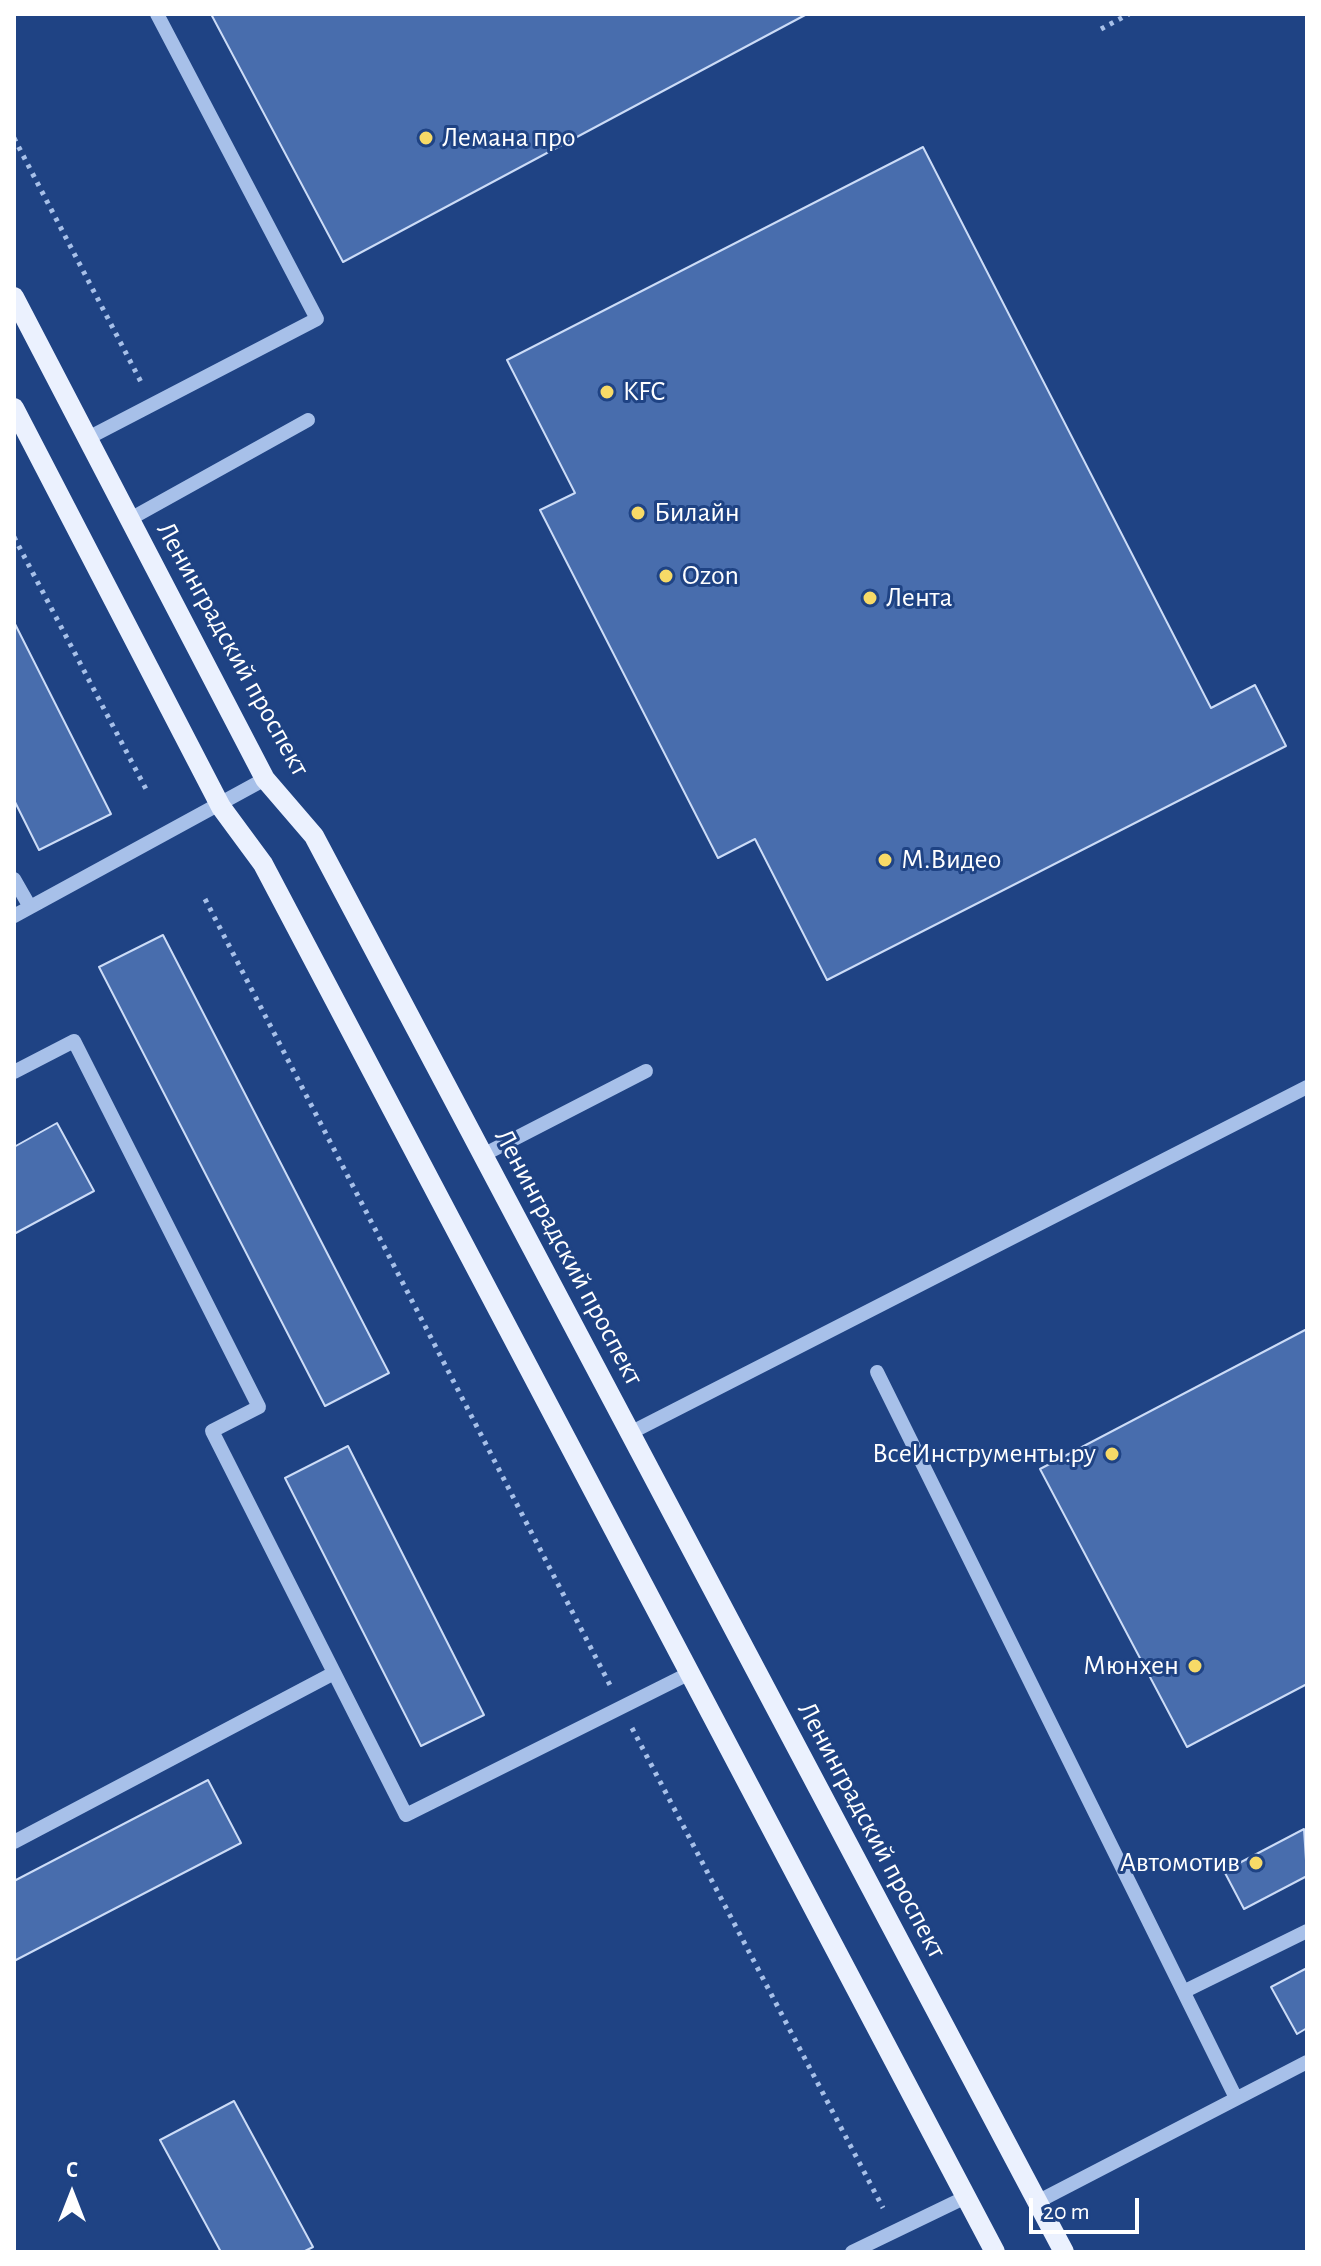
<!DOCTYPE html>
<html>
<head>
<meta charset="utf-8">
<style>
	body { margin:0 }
	#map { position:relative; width:1321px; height:2266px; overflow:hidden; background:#1f4384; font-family:"Alegreya Sans",sans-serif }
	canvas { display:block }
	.frame { position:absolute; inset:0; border:16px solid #fff; pointer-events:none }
	.north { position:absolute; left:32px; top:2154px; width:80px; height:80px; -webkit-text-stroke:6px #1f4384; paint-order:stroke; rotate:0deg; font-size:22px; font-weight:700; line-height:32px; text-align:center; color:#fff }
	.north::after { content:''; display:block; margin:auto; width:28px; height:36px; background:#fff; clip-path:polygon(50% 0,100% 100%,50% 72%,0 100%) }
	.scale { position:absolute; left:1029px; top:2198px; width:110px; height:36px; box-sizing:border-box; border:4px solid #fff; border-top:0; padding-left:10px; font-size:24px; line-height:28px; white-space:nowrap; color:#fff; -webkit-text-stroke:6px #1f4384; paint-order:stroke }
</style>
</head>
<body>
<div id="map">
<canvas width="1321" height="2266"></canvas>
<div class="frame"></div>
<div class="north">С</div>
<div class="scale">20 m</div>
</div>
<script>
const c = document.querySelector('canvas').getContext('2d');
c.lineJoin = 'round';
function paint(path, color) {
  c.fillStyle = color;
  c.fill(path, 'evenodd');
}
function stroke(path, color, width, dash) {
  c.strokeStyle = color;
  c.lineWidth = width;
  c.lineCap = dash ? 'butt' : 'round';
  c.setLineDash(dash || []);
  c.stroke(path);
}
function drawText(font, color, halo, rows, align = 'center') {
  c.font = font + ' "Alegreya Sans",sans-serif';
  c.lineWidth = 6;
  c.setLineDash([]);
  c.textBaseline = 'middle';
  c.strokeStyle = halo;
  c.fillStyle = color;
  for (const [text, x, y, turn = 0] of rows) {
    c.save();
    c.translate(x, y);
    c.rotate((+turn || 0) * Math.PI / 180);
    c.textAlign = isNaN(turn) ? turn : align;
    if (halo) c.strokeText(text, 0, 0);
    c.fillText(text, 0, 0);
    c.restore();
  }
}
const building = new Path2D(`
	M211,14H807L343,262Z
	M923,147L1211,708L1255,685L1286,746L827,980L755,839L718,858L540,510L575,493L507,360Z
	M14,622L111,814L39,850L14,800Z
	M163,935L389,1373L325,1406L99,967Z
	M57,1123L94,1191L14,1234V1147Z
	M1307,1329V1684L1187,1747L1040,1469Z
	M348,1446L484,1715L421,1746L285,1478Z
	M208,1780L241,1843L14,1961V1881Z
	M1304,1829L1307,1876L1244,1909L1224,1871Z
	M1307,1968V2028L1297,2034L1271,1987Z
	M234,2101L313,2247L303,2252H221L160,2140Z`);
paint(building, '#486dad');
stroke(building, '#ccdcf7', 2);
stroke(new Path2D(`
	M1101,29L1129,14
	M14,138L141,382
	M14,537L147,791
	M205,899L611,1687
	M632,1728L883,2208`), '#a7c0e9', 5, [4, 6]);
stroke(new Path2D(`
	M88,438L317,319L157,14
	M130,519L308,420
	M14,879L30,907
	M14,916L265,779
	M14,1072L74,1041L259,1407L212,1431L406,1815L690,1673
	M483,1155L646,1071
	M877,1372L1236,2098
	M630,1433L1307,1087
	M14,1842L334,1673
	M1185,1991L1307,1931
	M1037,2202L1307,2062
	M852,2252L966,2197`), '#a7c0e9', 14);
stroke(new Path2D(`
	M14,297L265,779L314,836L1064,2252
	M14,408L221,807L263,864L995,2252`), '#ebf1fe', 20);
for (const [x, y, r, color] of [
	[426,138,8,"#f7da67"],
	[607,392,8,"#f7da67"],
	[638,513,8,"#f7da67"],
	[666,576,8,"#f7da67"],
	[870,598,8,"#f7da67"],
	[885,860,8,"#f7da67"],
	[1112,1454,8,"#f7da67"],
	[1195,1666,8,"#f7da67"],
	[1256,1863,8,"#f7da67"]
]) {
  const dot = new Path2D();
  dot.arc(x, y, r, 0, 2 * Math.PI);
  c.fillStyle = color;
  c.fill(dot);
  stroke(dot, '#1f4384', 3);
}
drawText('28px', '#fff', '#1f4384', [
	["Лемана про",442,138],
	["KFC",623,392],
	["Билайн",654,513],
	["Ozon",682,576],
	["Лента",886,598],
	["М.Видео",901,860],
	["ВсеИнструменты.ру",1096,1454,"right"],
	["Мюнхен",1179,1666,"right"],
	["Автомотив",1240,1863,"right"]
], 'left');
drawText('28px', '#fff', '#1f4384', [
	["Ленинградский проспект",233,649,61],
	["Ленинградский проспект",569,1257,62],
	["Ленинградский проспект",872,1830,62]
]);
</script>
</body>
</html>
